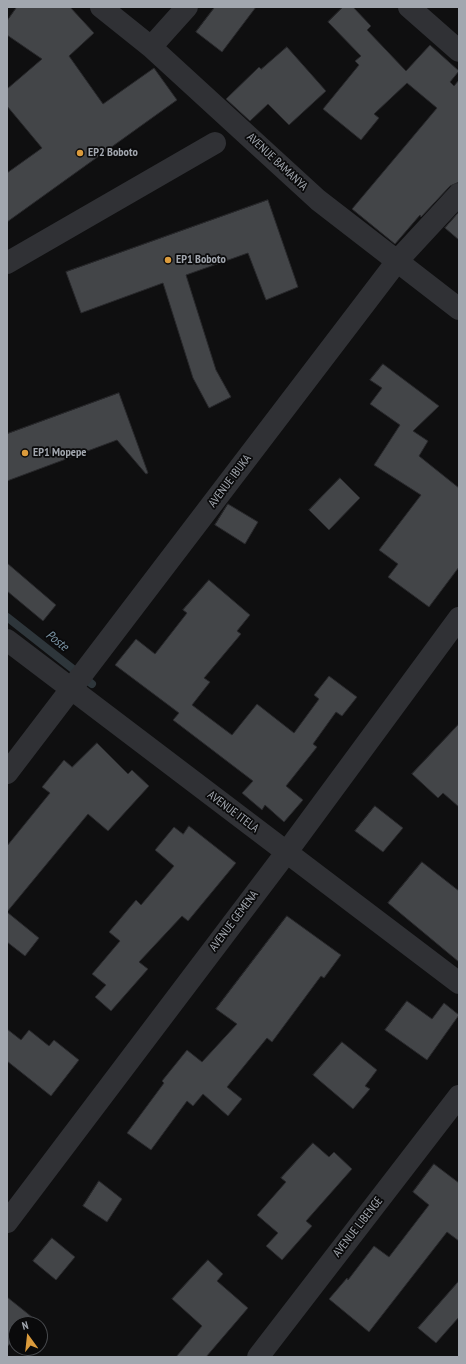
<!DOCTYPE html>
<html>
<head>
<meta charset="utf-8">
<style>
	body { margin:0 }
	#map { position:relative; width:466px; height:1364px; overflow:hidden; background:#0f0f10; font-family:"PT Sans Narrow",sans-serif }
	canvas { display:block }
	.frame { position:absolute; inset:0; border:8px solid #a2a7af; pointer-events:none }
	.north { position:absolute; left:8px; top:1316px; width:40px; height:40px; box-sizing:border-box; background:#0a0a0b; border:1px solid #47494d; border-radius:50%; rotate:345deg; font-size:11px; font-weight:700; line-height:16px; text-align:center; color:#a2a7af }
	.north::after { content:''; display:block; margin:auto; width:14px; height:18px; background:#db9b3c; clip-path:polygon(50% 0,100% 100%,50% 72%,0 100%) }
</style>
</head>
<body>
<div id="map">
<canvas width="466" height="1364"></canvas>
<div class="frame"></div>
<div class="north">N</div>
</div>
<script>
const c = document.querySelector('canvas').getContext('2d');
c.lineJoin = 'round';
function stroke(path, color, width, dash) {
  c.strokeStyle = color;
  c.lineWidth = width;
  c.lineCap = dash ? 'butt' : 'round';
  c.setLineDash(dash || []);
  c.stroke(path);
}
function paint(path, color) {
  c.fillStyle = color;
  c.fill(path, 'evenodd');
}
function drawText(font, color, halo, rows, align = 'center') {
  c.font = font + ' "PT Sans Narrow",sans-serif';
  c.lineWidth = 3.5;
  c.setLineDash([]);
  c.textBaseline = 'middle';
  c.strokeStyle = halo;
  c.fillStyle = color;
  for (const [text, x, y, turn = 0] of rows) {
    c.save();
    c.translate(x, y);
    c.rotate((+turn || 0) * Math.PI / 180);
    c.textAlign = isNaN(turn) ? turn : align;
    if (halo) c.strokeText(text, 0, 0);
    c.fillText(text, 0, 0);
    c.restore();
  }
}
stroke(new Path2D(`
	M7,617L92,684`), '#2e363b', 8);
const building = new Path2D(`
	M17,7H70L94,33L69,56L103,104L154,68L177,100L7,222V173L42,148L7,106V89L42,59L7,35V21Z
	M215,7H256L222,52L196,32Z
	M343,7H353L371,26L367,30L406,71L430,45L459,71L450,82L454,86L459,80V182L450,186L421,217L420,215L395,244L352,209L437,108L407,83L374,114L379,118L361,140L323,109L359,65L355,61L361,56L328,22Z
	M287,47L326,91L289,125L268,104L250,121L226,99L259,67L261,69Z
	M268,200L298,287L266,300L248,253L186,275L216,370L231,397L209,408L193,378L163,283L81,313L66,272Z
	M459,212V240L445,228Z
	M383,364L439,406L413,431L428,441L419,456L459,488V567L429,607L388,577L398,564L379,550L421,495L374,465L400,425L370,404L382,388L370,380Z
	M119,393L148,473L146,474L117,440L7,481V434Z
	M340,478L360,498L329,530L309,510Z
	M228,504L258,522L245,544L215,525Z
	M7,563L56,605L43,621L7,591Z
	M209,580L250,615L237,631L241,634L204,678L210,682L192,705L232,735L257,704L294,733L319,699L314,695L329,676L357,697L342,716L336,712L313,744L317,747L286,786L303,800L284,822L265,805L262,810L242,793L253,781L173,720L179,713L115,665L136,639L155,654L187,613L183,610Z
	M459,724V807L443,793L438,798L412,774Z
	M97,743L128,774L132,770L149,786L108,831L88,814L7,912V846L50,793L42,787L64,760L72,767Z
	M375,806L403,828L383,852L355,831Z
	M189,826L236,863L188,921L182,916L139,962L148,969L111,1011L95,997L106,985L92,974L120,941L109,932L136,900L141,905L174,866L155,850L174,827L183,834Z
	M422,862L459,891V962L388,903Z
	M7,912L39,938L25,956L7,942Z
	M287,916L341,955L324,978L321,976L272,1042L267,1038L227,1087L242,1099L228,1116L203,1094L193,1106L187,1101L151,1150L127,1133L164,1083L162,1081L187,1050L202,1062L237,1024L216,1009Z
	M407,1001L432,1019L444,1003L459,1015L427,1060L385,1030Z
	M7,1029L21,1040L29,1030L49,1046L54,1040L79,1060L51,1096L7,1061Z
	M342,1042L377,1070L365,1086L370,1089L353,1109L313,1075Z
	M313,1143L329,1157L334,1152L352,1169L306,1221L312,1226L282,1260L266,1246L278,1233L257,1215L286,1182L281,1178Z
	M434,1164L459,1183V1241L447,1232L369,1332L329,1299L347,1278L348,1280L374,1246L389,1257L429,1205L413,1192Z
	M99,1181L122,1199L107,1222L83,1206Z
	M52,1238L75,1257L56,1280L33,1261Z
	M208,1260L223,1274L217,1281L248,1308L206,1357H176L202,1326L172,1299Z
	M459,1281V1317L436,1343L418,1328Z
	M7,1297L32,1317L26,1324H16V1337L7,1347Z`);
paint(building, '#434548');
stroke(building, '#29292c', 1);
stroke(new Path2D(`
	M101,7L151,47L318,200L459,309
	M409,7L459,51
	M151,47L187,7
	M7,263L215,143
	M7,640L459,983
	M7,773L398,260L459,194
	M7,1222L286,853L459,618
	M258,1357L459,1096`), '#303135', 22);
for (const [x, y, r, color] of [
	[80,153,4,"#db9b3c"],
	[168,260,4,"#db9b3c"],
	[25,453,4,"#db9b3c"]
]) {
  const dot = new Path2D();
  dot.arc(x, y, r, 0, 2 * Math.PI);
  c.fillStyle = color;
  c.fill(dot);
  stroke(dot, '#0a0a0b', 1.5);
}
drawText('bold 12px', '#a2a7af', '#0a0a0b', [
	["EP2 Boboto",88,153],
	["EP1 Boboto",176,260],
	["EP1 Mopepe",33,453]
], 'left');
drawText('12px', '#a2a7af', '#0a0a0b', [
	["AVENUE BAMANYA",277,162,43],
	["AVENUE IBUKA",230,481,-53],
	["AVENUE ITELA",233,812,37],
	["AVENUE GEMENA",234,921,-53],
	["AVENUE LIBENGE",358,1227,-52]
]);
drawText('italic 13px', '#7c96a7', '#0a0a0b', [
	["Poste",57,641,38]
]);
</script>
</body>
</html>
